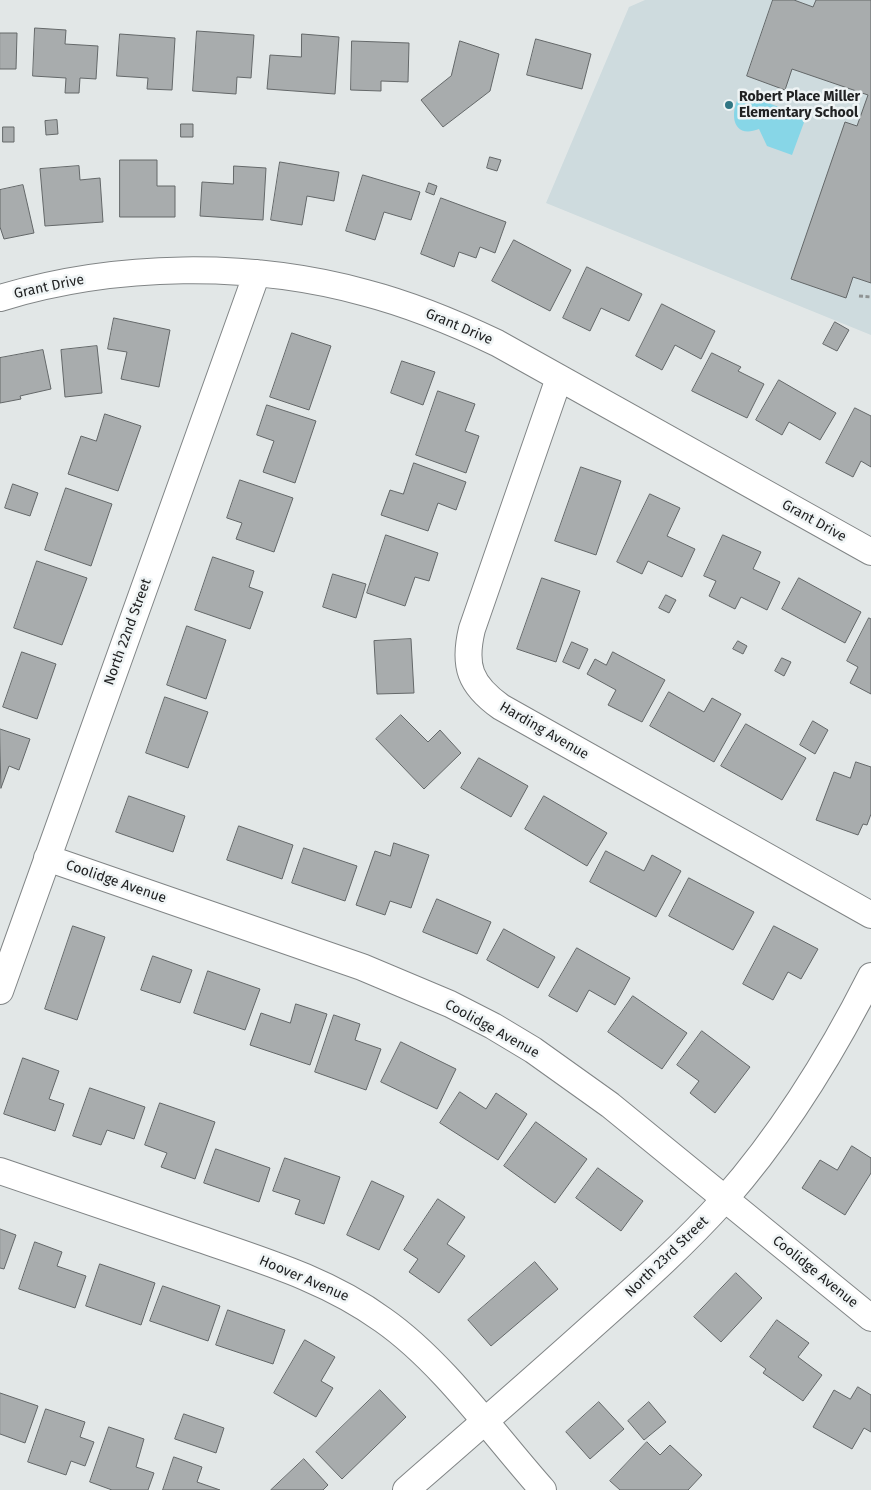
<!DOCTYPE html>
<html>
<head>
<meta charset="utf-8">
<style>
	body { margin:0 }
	canvas { display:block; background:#e2e7e7 }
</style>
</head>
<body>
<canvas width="871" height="1490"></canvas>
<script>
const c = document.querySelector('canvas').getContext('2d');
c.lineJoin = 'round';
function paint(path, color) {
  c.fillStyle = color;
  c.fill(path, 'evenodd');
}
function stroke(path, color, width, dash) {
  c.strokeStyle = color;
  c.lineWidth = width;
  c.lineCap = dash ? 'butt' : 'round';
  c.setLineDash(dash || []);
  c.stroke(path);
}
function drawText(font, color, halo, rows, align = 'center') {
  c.font = font + ' "Fira Sans",sans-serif';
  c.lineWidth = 5;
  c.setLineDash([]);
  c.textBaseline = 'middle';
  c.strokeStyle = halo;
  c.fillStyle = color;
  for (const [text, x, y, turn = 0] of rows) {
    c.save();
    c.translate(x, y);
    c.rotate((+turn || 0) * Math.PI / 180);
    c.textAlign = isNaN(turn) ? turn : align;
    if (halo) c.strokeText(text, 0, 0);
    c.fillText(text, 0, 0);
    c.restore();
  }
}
paint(new Path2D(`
	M645,0H871V335L546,203L629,7Z`), '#cedbde');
paint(new Path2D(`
	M741,93L806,117L792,155L767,146L759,129C731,140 729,111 741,93Z`), '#87d6e7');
const building = new Path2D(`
	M773,0H794L813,7L816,0H871V283L853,277L846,298L791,279L845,122L857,126L868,95L792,69L785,90L747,76Z
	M35,28L66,30L65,44L98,46L96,79L80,78L79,93H65L66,78L33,76Z
	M197,31L254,35L251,78L237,77L236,94L193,91Z
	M0,33H17L16,69H0Z
	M120,34L175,38L172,90L147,89L148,78L117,76Z
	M302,34L339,37L335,94L267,89L270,55L301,57Z
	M536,39L591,54L582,89L527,75Z
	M352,41L409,43L408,82L381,81V91L351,90Z
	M460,41L499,54L490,91L443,127L421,100L451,76Z
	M57,120L58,134L46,135L45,121Z
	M181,124H193V137H181Z
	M3,127H14V142H3Z
	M490,157L501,160L497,171L487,168Z
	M120,160H157V186H175V217H120Z
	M280,162L339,172L334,201L307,196L302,225L271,220Z
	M79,166L80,180L100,178L103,222L45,226L40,169Z
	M234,166L266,168L263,220L200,216L202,182L233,184Z
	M363,175L420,192L411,220L384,212L375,240L346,231Z
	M429,183L437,186L434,195L426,192Z
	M23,185L34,233L4,239L0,227V190Z
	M441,198L506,222L495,253L480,247L476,258L459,252L454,267L421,254Z
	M514,240L571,270L550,311L492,281Z
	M587,267L642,294L629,321L601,308L590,331L563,318Z
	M662,304L715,331L701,359L675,345L662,370L636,356Z
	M114,318L170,330L159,387L121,379L127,352L108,349Z
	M835,322L849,330L837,351L823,344Z
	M292,333L331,346L309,410L270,397Z
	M97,346L102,393L65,397L61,350Z
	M43,350L51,389L20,396L21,399L0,403V358Z
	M712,353L741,367L738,371L764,384L747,418L692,391Z
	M402,361L435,372L423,405L391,393Z
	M779,380L836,413L820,440L789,422L782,435L756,420Z
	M438,391L475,404L465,431L479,436L466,473L416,455Z
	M267,405L316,421L295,483L263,472L274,441L257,435Z
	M855,408L871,416V467L861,461L853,477L826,463Z
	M105,414L141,426L118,491L68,474L81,436L96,441Z
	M414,463L466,482L456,510L438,503L428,531L381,515L390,490L403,494Z
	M581,467L621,481L596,555L555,541Z
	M240,480L293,498L274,552L236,539L242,523L227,518Z
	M13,484L38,493L30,516L5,508Z
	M66,488L112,504L91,566L45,550Z
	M650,494L680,508L667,536L695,549L682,577L648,561L642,574L617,562Z
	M386,535L438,553L429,581L415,577L405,606L367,593Z
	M723,535L761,552L753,569L780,582L767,610L741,597L735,609L709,596L716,581L704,576Z
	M213,557L254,571L249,587L263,592L250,629L195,610Z
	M37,561L87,578L62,645L14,628Z
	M333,574L366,584L356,618L323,607Z
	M542,578L580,591L556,662L517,649Z
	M799,578L861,612L845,643L782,609Z
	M666,595L676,600L669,613L659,608Z
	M869,618L871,619V694L850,683L858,667L847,661Z
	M187,626L226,640L206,699L167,685Z
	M411,639L414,693L377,694L374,641Z
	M738,641L747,646L743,654L733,649Z
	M572,642L588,649L579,669L563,662Z
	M22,652L56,664L37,719L3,707Z
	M613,652L665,680L642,722L608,705L616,690L587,674L595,659L606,665Z
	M782,658L791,662L784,676L775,671Z
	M669,692L704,712L712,698L741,714L714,762L650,726Z
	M165,697L208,712L188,768L146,753Z
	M401,715L428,742L440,730L461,753L424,789L376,739Z
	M813,721L828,730L815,754L800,745Z
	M746,724L806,758L782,800L721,766Z
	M0,729L30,739L19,770L9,766L1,788Z
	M479,758L528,786L511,817L461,788Z
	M856,762L871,767V814L867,825L863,824L858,835L816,820L834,772L850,778Z
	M129,796L185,816L173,852L116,832Z
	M544,796L607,833L587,866L525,829Z
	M239,826L293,845L282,879L227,860Z
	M394,843L429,855L411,908L390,901L385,915L356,905L375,851L390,856Z
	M304,848L357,866L345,901L292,883Z
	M606,851L644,871L652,855L681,871L656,917L590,882Z
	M689,878L754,912L733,950L669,916Z
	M437,899L491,922L477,954L423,932Z
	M73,926L105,937L77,1020L45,1009Z
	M774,926L818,949L801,979L788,972L773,1000L743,984Z
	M504,929L555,957L538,988L487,960Z
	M577,948L630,978L615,1005L589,990L577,1012L549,996Z
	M153,956L192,970L180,1003L141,990Z
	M208,971L260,989L245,1030L194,1013Z
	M633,996L687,1033L662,1069L608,1032Z
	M296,1004L327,1014L310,1065L250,1045L261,1013L290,1023Z
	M334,1015L360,1024L355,1040L381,1049L366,1090L315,1072Z
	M702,1031L750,1067L715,1113L690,1093L699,1081L677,1065Z
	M401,1042L456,1069L437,1109L381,1082Z
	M23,1058L59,1071L49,1099L64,1104L55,1131L4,1114Z
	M90,1088L145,1107L134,1139L107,1130L101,1145L73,1136Z
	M460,1092L486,1109L496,1093L527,1114L498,1160L440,1123Z
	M160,1103L215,1122L195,1179L161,1167L167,1153L145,1145Z
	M536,1122L587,1159L555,1203L504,1166Z
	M852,1146L871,1158V1173L845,1215L802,1188L820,1160L837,1170Z
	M216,1149L270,1168L259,1202L204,1183Z
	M285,1158L340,1177L324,1224L295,1214L300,1200L273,1191Z
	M598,1168L643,1201L621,1231L576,1198Z
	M372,1181L404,1196L379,1250L347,1235Z
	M438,1199L465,1217L447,1244L465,1256L439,1293L409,1272L418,1259L404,1250Z
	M0,1229L16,1235L4,1269L0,1268Z
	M35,1242L62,1252L57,1266L86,1276L75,1308L19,1289Z
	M535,1262L558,1289L491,1346L468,1320Z
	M100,1264L155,1283L141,1325L86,1306Z
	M736,1273L762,1298L721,1342L694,1317Z
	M163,1286L220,1306L208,1341L150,1321Z
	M228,1310L285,1330L273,1364L216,1345Z
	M777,1320L809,1343L798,1357L822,1375L803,1401L763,1373L766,1369L750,1357Z
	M305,1340L335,1357L321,1381L333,1388L316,1417L274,1393Z
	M858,1387L871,1395V1432L864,1428L852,1449L813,1427L834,1390L850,1399Z
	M380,1390L406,1417L342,1479L316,1452Z
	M0,1393L38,1406L25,1443L0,1434Z
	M599,1402L624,1429L590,1459L566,1432Z
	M649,1402L666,1422L644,1440L628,1421Z
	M46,1409L85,1422L80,1437L94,1442L85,1466L71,1461L66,1475L28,1462Z
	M184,1414L224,1428L216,1453L175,1439Z
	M109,1427L144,1439L136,1467L154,1473L148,1490H112L90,1482Z
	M647,1442L660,1455L670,1445L702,1475L688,1490H620L610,1481Z
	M174,1457L202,1467L197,1482L220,1490H163Z
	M304,1459L328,1485L323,1490H271Z`);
paint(building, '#a8acad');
stroke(building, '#646869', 1);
const minor = new Path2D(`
	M0,298C115,263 251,261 366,293C412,305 455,323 497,343L871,552
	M559,378L472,629C463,666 470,685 501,707L871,915
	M47,858L362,967L450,1004L493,1026L533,1050L610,1105L871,1318
	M0,991L257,273
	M0,1171C67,1194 134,1217 200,1239C264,1261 328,1280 383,1320C443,1362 494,1435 543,1490
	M406,1490C467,1437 528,1384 588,1330C635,1288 682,1247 724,1200C783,1133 831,1055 871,976`);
stroke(minor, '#818586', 28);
stroke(new Path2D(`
	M859,296L871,297`), '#8f9393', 3, [4, 2.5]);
stroke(minor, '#fff', 26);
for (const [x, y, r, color] of [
	[729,105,5,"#307684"]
]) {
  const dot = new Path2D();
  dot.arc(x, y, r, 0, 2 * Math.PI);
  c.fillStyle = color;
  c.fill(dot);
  stroke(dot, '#eff4f5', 2);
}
drawText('bold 14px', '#212223', '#eff4f5', [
	["Robert Place Miller",739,97],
	["Elementary School",739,113]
], 'left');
drawText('14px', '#212223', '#eff4f5', [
	["Grant Drive",49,287,-12],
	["Grant Drive",459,327,23],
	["Grant Drive",814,521,29],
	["North 22nd Street",128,632,-70],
	["Harding Avenue",544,731,30],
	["Coolidge Avenue",116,882,19],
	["Coolidge Avenue",492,1029,29],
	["North 23rd Street",667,1257,-44],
	["Coolidge Avenue",815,1272,39],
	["Hoover Avenue",304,1279,23]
]);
</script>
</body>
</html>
